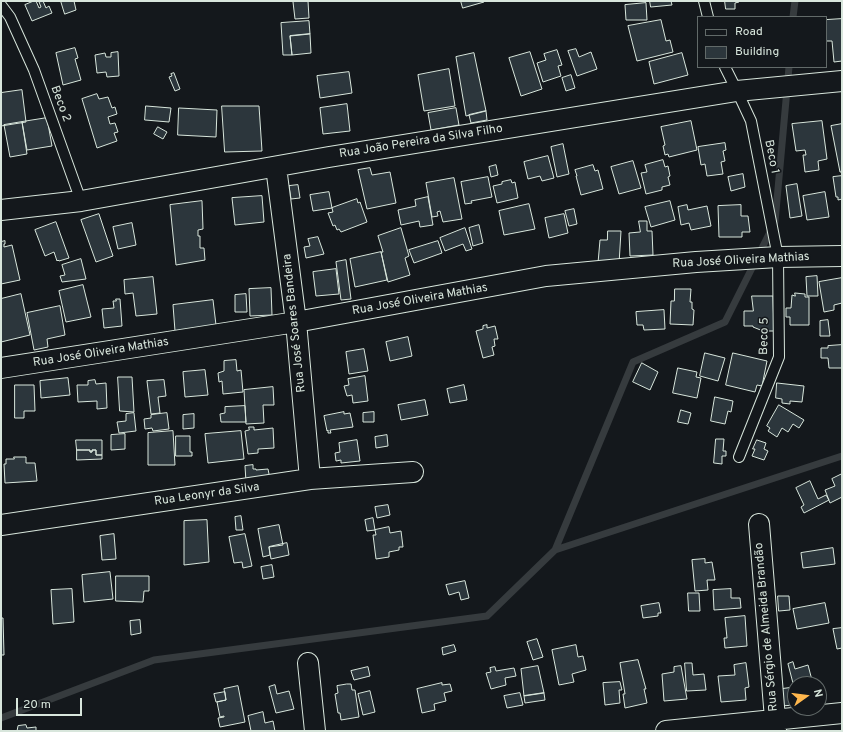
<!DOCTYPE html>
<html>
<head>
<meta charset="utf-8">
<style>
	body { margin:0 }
	#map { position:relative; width:843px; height:732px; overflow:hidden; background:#14181c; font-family:Overpass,sans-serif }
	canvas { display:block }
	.frame { position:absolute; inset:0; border:2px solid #d8e6dc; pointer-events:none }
	.legend { position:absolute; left:697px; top:16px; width:130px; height:52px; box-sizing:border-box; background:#14181c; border:1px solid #626a69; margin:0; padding:5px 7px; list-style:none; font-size:12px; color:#d8e6dc }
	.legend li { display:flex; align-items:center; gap:8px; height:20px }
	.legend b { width:20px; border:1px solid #626a69 }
	.north { position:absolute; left:787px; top:676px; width:40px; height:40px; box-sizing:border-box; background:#14181c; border:1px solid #626a69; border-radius:50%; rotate:76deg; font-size:11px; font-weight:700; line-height:16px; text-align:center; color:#d8e6dc }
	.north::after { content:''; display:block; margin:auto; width:14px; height:18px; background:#ffb74d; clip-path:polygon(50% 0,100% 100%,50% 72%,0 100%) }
	.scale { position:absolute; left:16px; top:698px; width:66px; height:18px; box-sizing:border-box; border:2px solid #d8e6dc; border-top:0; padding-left:5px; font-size:12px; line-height:14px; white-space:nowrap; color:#d8e6dc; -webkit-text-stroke:3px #14181c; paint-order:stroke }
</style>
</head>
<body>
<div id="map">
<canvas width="843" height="732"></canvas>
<div class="frame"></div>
<ul class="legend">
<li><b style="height:5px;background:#14181c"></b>Road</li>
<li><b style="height:11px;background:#2c363c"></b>Building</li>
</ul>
<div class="north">N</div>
<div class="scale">20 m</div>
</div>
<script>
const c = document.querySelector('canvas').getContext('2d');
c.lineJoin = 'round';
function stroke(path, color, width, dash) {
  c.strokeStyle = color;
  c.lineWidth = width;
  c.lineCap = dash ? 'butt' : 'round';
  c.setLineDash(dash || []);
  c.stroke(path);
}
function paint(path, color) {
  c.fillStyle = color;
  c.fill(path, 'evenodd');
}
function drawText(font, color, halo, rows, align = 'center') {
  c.font = font + ' Overpass,sans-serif';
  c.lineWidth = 3;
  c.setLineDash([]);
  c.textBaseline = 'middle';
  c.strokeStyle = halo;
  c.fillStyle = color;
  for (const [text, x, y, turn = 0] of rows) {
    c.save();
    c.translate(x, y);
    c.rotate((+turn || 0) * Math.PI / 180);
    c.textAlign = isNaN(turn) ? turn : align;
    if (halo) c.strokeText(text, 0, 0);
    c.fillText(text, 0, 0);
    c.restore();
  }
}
stroke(new Path2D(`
	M793,17L795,1
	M555,550L633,362L725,322L775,222L789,67
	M1,718L154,660L487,616L555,550L842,456`), '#363b3e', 7);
const building = new Path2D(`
	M34,1H36L39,8L41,7L39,2L43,1L46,8L49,6L52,13L32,21L25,5Z
	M61,1H74L76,10L65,14Z
	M308,1L309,18L295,19L293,2Z
	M461,1H484V2L463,8Z
	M650,1H671L672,5L651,7Z
	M725,1H739V2L735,3V9H726Z
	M646,3L647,20H626L625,5Z
	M842,19V61L834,62L832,41H826V20Z
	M661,20L666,41L670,40L673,52L637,61L628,26Z
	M309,21L310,34L290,36L292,55H283L281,23Z
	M310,34L311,53L292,55L290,36Z
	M75,48L78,58L75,59L81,80L63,85L56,53Z
	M576,49L579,57L591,52L597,69L577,76L568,51Z
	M557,50L562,65L558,66L561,76L543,82L537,63L546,60L544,54Z
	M118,52L119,76L107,77L106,72L97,73L95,55L105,53L106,57H111V53Z
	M530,52L542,89L521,96L509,58Z
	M474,53L486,111L466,116L456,57Z
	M682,53L688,75L654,84L649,62Z
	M449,69L455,106L424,111L418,75Z
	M349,72L352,93L320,98L317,76Z
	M174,73L180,89L175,91L169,77L172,76L171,74Z
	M571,75L575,88L566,91L562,78Z
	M22,90L26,122L1,126V93Z
	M97,94L99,99L108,97L112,108L115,107L117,114L108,117L110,124L115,123L118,132L114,133L117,141L97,148L82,99Z
	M347,104L350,131L323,134L320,108Z
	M146,106L171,108L169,122L145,120Z
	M222,106H259L262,151L225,152Z
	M179,108L217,110L216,137L178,135Z
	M456,108L459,125L431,130L428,113Z
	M486,111L487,120L471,123L469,115Z
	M47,118L52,146L27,150L22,122Z
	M691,121L697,150L669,157L668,154L665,155L663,146L665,145L661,127Z
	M822,121L827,159L818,161L819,170L805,172L803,155H806L805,150L796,151L792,124Z
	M22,122L27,154L10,157L4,125Z
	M842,124V172H840L831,126Z
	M158,127L167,132L163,139L154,134Z
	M725,143L726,150L723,151L725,161L721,162L723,174L707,176L705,164L701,165L698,147Z
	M563,144L569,174L557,177L551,147Z
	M548,156L554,178L542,181L540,176L528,179L524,162Z
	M663,160L665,167L668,166L670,176L668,177L670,185L662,187V190L646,194L641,173L647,172L645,165Z
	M633,161L641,188L619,194L611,167Z
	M496,165L498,175L491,177L489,167Z
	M593,165L595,171L598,170L603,189L581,195L576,176H577L575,170Z
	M370,168L372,175L390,172L396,203L367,209L358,170Z
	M743,174L745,187L731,191L728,177Z
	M842,176V199L838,200V197H836L833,177Z
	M488,177L492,197L471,201L472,203L465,204L461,182Z
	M454,178L462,219L443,222L440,211L437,212L438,216L432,217L426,183Z
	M511,180L512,183L515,182L518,198L497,203L493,186L502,184V182Z
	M797,184L802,216L790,218L786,186Z
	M298,185L300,198L291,199L289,186Z
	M329,192L332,208L313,211L310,195Z
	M825,192L829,217L807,220L803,196Z
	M262,196L264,222L235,225L232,198Z
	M428,197L433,225L420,227L419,221L401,225L398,210L416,206L415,200Z
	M357,199L358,203L360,202L367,222L341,232L339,229L337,230L335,225L333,226L328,213L333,212L332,208Z
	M202,201L203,229L198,230V236H200V248H204L205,260L176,265L170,205Z
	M670,201L675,220L651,227L645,207Z
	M529,204L535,229L504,235L499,211Z
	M687,205L688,210L707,206L711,226L691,230L689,223L681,225L678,207Z
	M741,205V216H748L750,232H742V237H719L718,206Z
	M574,209L577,224L569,226L565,211Z
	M99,214L113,256L96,262L81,220Z
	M564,214L568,233L549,238L545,218Z
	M639,221H647V231H652L653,255L630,256L629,233L640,232Z
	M56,222L69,258L59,261L58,260L57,261L54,252L45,256L35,230Z
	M132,223L136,245L118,249L113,227Z
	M479,225L483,243L473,246L469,228Z
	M401,228L409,256L405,258L410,275L388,282L381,252H383L378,236Z
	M465,228L472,249L466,251L463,244L445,251L440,238Z
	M608,231H621L619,264L598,263L600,240H607Z
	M318,237L324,254L306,258L304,247L310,246L308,239Z
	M5,241V244H4V247L12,245L20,280L1,284V242Z
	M438,241L442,253L414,263L409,250Z
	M381,252L387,280L355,287L350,259Z
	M81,259L86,279L62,282L60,276L65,275L62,265Z
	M346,260L351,299L341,300L336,262Z
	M336,269L339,294L316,296L313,272Z
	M817,276L818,296H807L806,277Z
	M153,277L157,314L136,316L133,293L125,294L124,280Z
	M842,278V303L834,305V310L824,312L819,282Z
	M83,285L91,317L66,322L59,291Z
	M271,288L272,315L250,316L249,289Z
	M675,289H691L690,302H692V309L694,310L693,325L670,324L671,301H674Z
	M795,293L805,294V297H809V325H790V317H786V308H791L792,295L795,296Z
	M21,294L30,335L1,342V299Z
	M246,294L247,312H235V295Z
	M752,296H773L774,331H763L753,327V326H744V311H753Z
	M116,299H120L122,326L104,328L102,309L114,308L113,301H116Z
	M213,300L216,325L175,331L173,305Z
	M60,306L65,335L47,339L48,347L34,350L27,313Z
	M664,310L665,329L644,330L643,325H637L636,312Z
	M828,320L830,336H820V321Z
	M487,325V328L495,326L498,339H494L495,346L492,347L494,355L483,358L476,331L483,329V326Z
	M408,337L412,356L390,361L386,342Z
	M842,345V368H829L828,358H821V348H828V346Z
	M364,349L368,371L349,374L346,352Z
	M705,353L725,358L718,381L700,376Z
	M733,353L767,361L762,386L757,385L755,392L726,385Z
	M236,360L237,371L241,370L243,392L223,394L222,381L219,382L218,373L224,371V361Z
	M642,363L658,372L650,390L633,382Z
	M678,368L697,372L696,377L701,378L697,398L673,393Z
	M205,370L208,395L185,397L183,372Z
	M365,376L368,401L353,403L352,395L347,396L344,386L349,385L348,379Z
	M118,377H132L134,412L120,411Z
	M68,378L70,395L41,398L40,381Z
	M95,380L96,384L106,383L107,408L97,409V401L78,402L77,385H88V381Z
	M164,380L166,396L158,397L160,413L151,414L147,381Z
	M777,383L804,386L802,402L790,401V404L782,403V399L776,398Z
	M15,385H34L35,411H24V418H15Z
	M464,385L467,400L450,403L447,389Z
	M273,387L274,405H263L264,423L246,424L244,390Z
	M715,397L733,401L731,412L728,411L725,424L711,421Z
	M425,400L428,415L401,420L398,405Z
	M779,405L804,420L799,428L793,424L788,432L782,428L777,437L768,431L770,428L767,426Z
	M245,406L246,422H221L220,414L225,413V407Z
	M681,410L691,413L688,424L678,422Z
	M344,412V414L350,413L353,427L330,430L331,433H328V430L327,431L324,416Z
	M374,412V422H363V413Z
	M134,413L136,431L119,433L117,422L126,421V414Z
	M167,413L169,429L153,431L152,428L145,429L144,419L151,418V415Z
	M194,414V428L183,429V415Z
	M249,427H254V430L273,428L274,448L258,449V453L248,454L245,431L249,430Z
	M173,431L175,465H148V433Z
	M241,431L244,459L208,463L205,434Z
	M125,434V449L111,450V435Z
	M387,435L388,446L376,448L375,437Z
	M176,436H190V452H192V456H176Z
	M716,439H724L723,451H726V456H722V464L714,463Z
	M76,440H102V455H96V450H92V452H90V450H77Z
	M357,440L360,461L341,463V460L336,461L335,453L340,452L339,443Z
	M757,440L766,443L764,449L768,451L764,460L752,456L755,449H753Z
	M77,450H90V452H92V450H96V455H102V459L77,460Z
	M14,457H26V463H35L37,481L5,483L4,464H6V459H14Z
	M253,465V469H256V470L268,469L270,479L246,482L245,466Z
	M842,474V497L830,503L825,490L835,486L832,479Z
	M810,481L818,499L826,495L829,500L804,513L801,507L804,505L796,488Z
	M388,505L390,515L377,518L375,507Z
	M241,516L243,530H236L235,517Z
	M373,518L375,530L367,531L365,520Z
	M207,520L209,562L184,565V521Z
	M279,525L283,545L269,547L270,555L263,557L258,529Z
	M389,527L390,533L401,531L403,547H399V550L389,552V557L376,559L373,535H376L375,530Z
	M114,534L116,559L102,560L100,536Z
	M245,534L252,566L243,568L242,562L234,563L229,537Z
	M287,543L289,555L271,559L269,547Z
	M833,548L835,564L803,568L801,553Z
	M705,559V563L712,562L715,580H707L708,590L695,591L692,560Z
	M272,565L274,577L263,579L261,567Z
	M110,572L113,599L84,602L82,575Z
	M116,576H149V591H144L143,602L116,601Z
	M465,581L469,598L461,600L459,592L449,595L446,585Z
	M72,589L74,622L53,624L51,590Z
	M731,589V598H740L741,608L714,610L713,590Z
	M688,593H699L700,611H689Z
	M778,596H789L790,610L779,611Z
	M659,603L661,613H658V616L643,618L641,606Z
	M825,603L829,623L797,629L793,609Z
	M745,616L747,646L725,648L724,638H727L725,618Z
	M1,618H3L4,655H1Z
	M140,620L141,633L131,635L130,621Z
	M842,628V648L837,649L833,629Z
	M537,639L543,657L533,660L527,642Z
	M454,645L456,651L443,655L442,648Z
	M576,645L578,657L583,656L586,670L572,674L574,682L559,685L552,650Z
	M638,660L646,689H644L647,703L625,708L623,694H625L620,663Z
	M793,662L795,669L808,665L813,684H795V705L780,706L779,689L794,687L788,664Z
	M685,663H692L693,675L704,674L706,690L687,691Z
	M746,663L749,687L745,688L746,700L721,702L718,676L735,675L734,665Z
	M538,666L544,693L524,696L521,669Z
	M681,666L687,699L664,701L662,674L674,672V667Z
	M368,667L370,676L354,680L351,671Z
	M495,667L496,671L514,668L516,676L505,678L506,685L491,689L486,673L491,672L490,668Z
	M620,682L622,690H619L620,703L605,705L603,683Z
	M442,683V685L450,684L452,691L444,693L446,701L434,704L435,710L422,713L417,689Z
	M347,684H351L352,690H355L359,717L341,720L340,713H338L335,694L338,693L337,686Z
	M275,685L277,694L289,691L294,709L276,713L269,687Z
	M238,686L245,722L220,727L218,718L224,717V716L220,717L217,702L226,700L224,689Z
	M370,691L375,712L363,715L358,694Z
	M225,692L226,700L216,702L214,694Z
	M520,693L523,705L507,708L504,696Z
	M544,693L545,700L525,703L524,696Z
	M263,712L265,723L273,721L275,731H251L248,716Z
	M26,725L27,728L36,727V731H17L18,726Z`);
paint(building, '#2c363c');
stroke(building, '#d8e6dc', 1);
const lane = new Path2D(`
	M704,1L708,17
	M1,5L10,17L34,70L81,201
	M725,67L737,91L751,121L778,257L779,357L739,457`);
const street = new Path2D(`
	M276,167L296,322L310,479
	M1,210L81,201L329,157L737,91L842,81
	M1,368L296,322L546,276L696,262L778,257L842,256
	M759,524L776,731
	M1,525L310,479L413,472
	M308,663L315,731
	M666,731L842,713`);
stroke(lane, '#d8e6dc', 12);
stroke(street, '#d8e6dc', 22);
stroke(lane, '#14181c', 10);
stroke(street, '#14181c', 20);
drawText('12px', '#d8e6dc', '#14181c', [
	["Beco 2",60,104,70],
	["Rua João Pereira da Silva Filho",421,142,-9],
	["Beco 1",771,157,79],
	["Rua José Oliveira Mathias",741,261,-3],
	["Rua José Oliveira Mathias",420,300,-10],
	["Rua José Soares Bandeira",295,323,-96],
	["Beco 5",765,336,-89],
	["Rua José Oliveira Mathias",101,353,-9],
	["Rua Leonyr da Silva",207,495,-8],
	["Rua Sérgio de Almeida Brandão",767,627,-95]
]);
</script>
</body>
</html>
